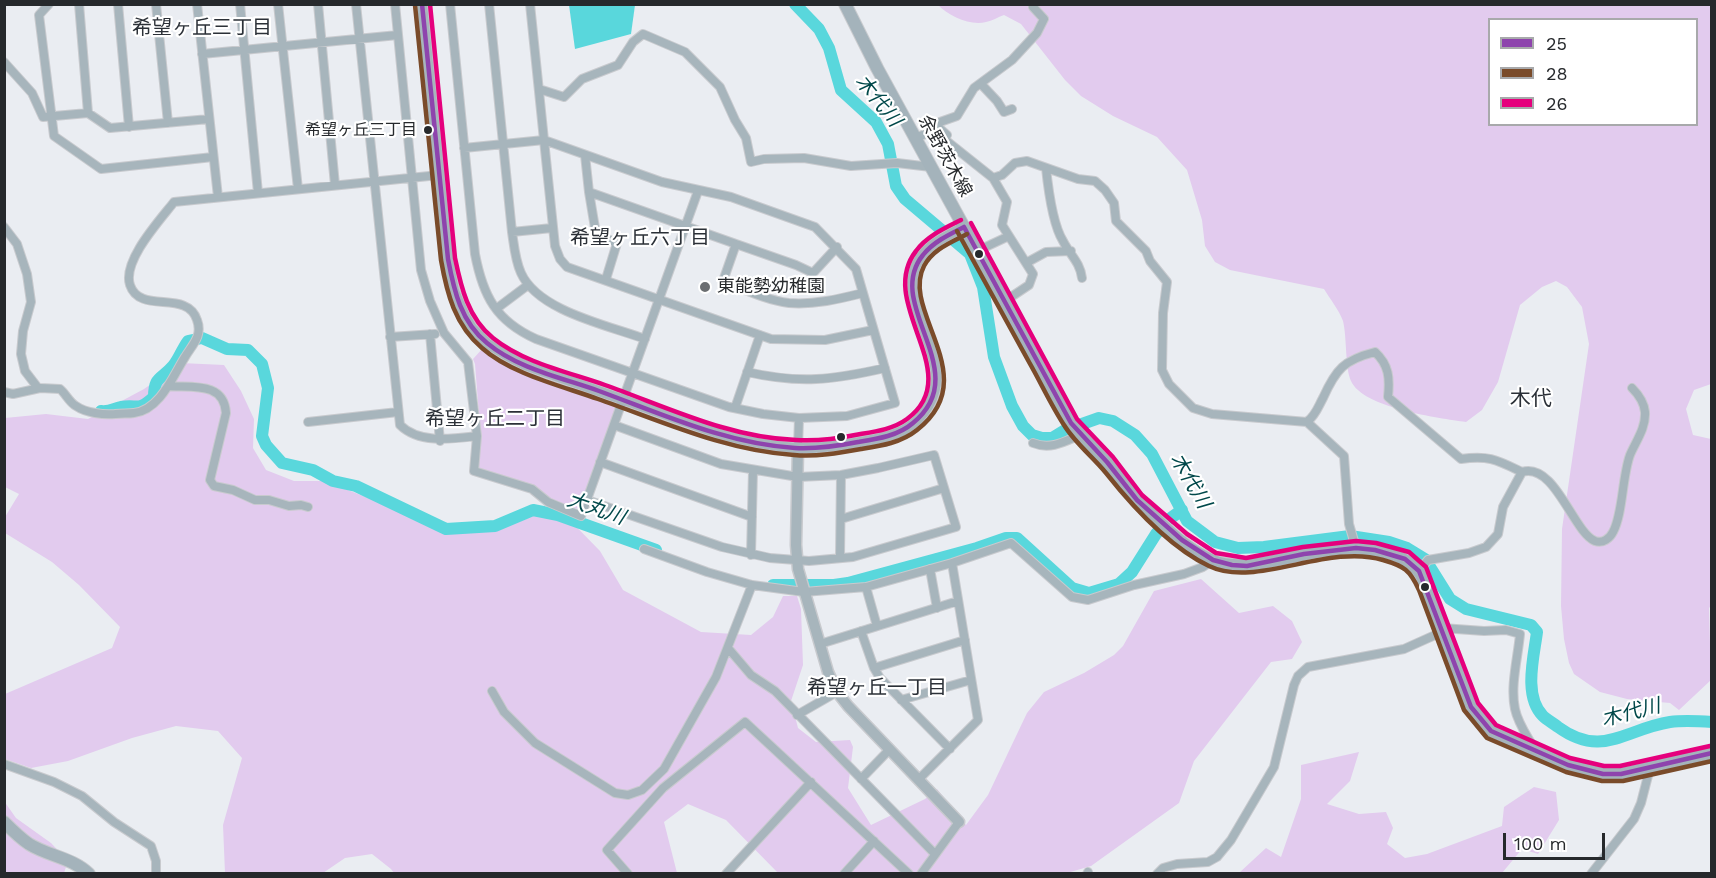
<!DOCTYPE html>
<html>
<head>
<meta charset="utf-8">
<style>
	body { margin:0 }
	#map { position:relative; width:1716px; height:878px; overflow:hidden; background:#eaedf2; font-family:"Work Sans",sans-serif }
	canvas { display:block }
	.frame { position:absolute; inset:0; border:6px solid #26292c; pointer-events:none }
	.legend { position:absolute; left:1488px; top:18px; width:210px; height:108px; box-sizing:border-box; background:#fff; border:2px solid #a8a9ab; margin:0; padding:8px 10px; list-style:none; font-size:18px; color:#26292c }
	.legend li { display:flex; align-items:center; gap:12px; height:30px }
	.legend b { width:30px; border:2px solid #a8a9ab }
	.scale { position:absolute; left:1503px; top:833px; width:102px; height:27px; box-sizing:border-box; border:3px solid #26292c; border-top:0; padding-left:8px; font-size:18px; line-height:21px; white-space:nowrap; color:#26292c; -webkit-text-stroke:4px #fff; paint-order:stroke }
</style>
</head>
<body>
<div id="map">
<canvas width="1716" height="878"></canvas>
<div class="frame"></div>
<ul class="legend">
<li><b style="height:8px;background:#8e44ad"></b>25</li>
<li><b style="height:8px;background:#7a4b2a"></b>28</li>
<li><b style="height:8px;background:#e5007d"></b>26</li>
</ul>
<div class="scale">100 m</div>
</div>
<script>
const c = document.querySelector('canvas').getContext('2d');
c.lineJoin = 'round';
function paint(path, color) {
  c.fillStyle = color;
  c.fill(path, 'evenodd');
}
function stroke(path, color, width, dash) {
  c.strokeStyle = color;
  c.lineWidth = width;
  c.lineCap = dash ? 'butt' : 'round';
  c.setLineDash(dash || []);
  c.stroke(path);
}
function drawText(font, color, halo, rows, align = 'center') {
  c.font = font + ' "Work Sans","Noto Sans JP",sans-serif';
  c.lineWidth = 4.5;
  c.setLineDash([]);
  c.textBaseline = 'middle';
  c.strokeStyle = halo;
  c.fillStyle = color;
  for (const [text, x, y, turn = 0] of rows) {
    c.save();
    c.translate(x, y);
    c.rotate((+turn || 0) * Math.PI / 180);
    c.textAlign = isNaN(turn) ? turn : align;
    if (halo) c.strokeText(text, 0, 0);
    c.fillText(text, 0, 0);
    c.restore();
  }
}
paint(new Path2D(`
	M938,5H1711V384L1694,390L1686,409L1693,435L1711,439V609L1709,607L1711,680L1679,710L1670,703L1627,699L1600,692L1574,674L1569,663L1564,639L1561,606L1562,529L1589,344L1582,307L1567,287L1556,281L1542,287L1520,305L1498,382L1482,410L1466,422C1439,418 1363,408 1351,381C1345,368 1347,337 1343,321C1339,310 1330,299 1324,289L1230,270L1215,262L1205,246L1202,220L1187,170L1157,137L1113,116L1081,96L1065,80L1021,24L1004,15C998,17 992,21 986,22C970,26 949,16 938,5ZM1490,20H1696V124H1490Z
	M483,348L527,372L616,407L581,510L550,500L537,488L530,484L480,469L478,465L481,440L475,364L473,359Z
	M181,363L224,365L241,391L254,419L253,448L266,470L294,481H324L395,508L439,522L471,526L557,507L600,551L623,590L701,632L751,635L773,617L783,596H797L801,609L803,665L791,701L798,728L816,742L850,740L853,747L848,788L871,825L925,799L937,789L966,825L988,795L1027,713L1044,692L1084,673L1114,655L1123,646L1154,591L1201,579L1239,613L1273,606L1292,621L1302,642L1292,659L1271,662L1194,761L1179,803L1091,866L1067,873H778L726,820L688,804L664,822L677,873H394L391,869L372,854L345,858L323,873H225L223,825L242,758L218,731L176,726L132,738L68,761L31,768L5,759V694L112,648L120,627L79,585L52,562L5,533V517L19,494L5,487V418L46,414L88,419L144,389Z
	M1359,752L1350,781L1327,804L1359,814L1386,812L1393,828L1387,844L1405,858L1427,854L1502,826L1504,807L1534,787L1556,792L1559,820L1538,854L1522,849L1502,873H1239L1266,848L1281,857L1301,799V765Z
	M4,801L16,818L51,843L68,861L64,873H5Z`), '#e2cbee');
paint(new Path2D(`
	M569,5H635L631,34L575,49Z`), '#59d7dc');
stroke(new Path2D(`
	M795,4L819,29L829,48L841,90L876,122L888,144L896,186L905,199L970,254L983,287L994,357L1012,406L1023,426L1032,435L1042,438H1052L1065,430L1099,418L1113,421L1135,435L1152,454L1187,521L1215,542L1238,548L1264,547L1350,536L1389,542L1407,548L1425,559L1450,599L1466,609L1531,625L1537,632C1534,656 1523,696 1543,716C1547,720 1553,723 1558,727C1602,759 1625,729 1670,722C1684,720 1698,721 1712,722
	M101,411C109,412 113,409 121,407C138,404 138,412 154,397C154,376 161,380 173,366C179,359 182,349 188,341L202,338L227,349L248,350L262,364L268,388L262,436L266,445L282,463L313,470L333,481L356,486L446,529L495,526L533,510L558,515L656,550
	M773,585H834L848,583L977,548L1006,538H1017L1072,588L1089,593L1119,584L1132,572L1156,534L1168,520L1182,510`), '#59d7dc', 12);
const minor = new Path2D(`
	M49,4L39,15L54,136L101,169L213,157
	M79,4L88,113
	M118,4L129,127
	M156,4L168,123
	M197,4L218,197
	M240,4L258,193
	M278,4L298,189
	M318,4L335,185
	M356,4L400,425C419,444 452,439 477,436L474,471L532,489L548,502L581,516L698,191
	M395,4L421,270L430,301L444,333L468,362L477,436
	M450,4L475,254C483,296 496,321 536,339L729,407L763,414L799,418L847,416L895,403L856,269L815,227L731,197L662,182L544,140L530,4
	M489,4L512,232C514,245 515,260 521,273C538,311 607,325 645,339
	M202,54L398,35
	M4,62L32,93L43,117L88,113L110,128L209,119
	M981,84L997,101L1004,112L1012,109
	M539,89L564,97L582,79L618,65L633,42L643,34L685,52L720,87L735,120L746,138L751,162L764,159L804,158L851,166L897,163L931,167
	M947,135L938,127L940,122L957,116L974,88L1012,60L1037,33L1044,19L1033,7
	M915,138L928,133L939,135L993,178L1002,175L1015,163L1027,161L1078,179L1095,181L1105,190L1114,203L1116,221L1146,251L1150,261L1167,282L1163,313L1162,370L1169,384L1193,408L1212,414L1307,422L1344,456L1349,524L1356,548
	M464,148L544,140L555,246L560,259L567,267L771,339L825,340L873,330
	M585,155L589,192L736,244
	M1046,168C1048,187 1053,225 1063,241C1070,255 1080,262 1082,278
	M993,178L1007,202L1002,225L1033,274L1029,285L1005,301
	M589,192L596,234L617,243L606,279
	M4,227L17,244L27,274L31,302L23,331L21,354L25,371L38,388
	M512,232L552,228
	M837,247L813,273L796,265L736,244L723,281C744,289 766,300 789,303C814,305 839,299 863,293
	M977,251L1009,236
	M1026,263L1046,252L1071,251
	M496,309L528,285
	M430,334L440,441
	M390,337L435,334
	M747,372C799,384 833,380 885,368
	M168,386C191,388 224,381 226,413L210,480L214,486L233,490L255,500H269L289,506L301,505L308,507
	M4,392L13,394L40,388L60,389C66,394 69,402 76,406C86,413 104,415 115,414C122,413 128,414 134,413C160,410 173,376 185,357C192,345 203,336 197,320C187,289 140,315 130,285C122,261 160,220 174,202L439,175
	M735,408L760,335
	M308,422L398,412
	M1307,422C1316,415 1318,407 1323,398C1336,369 1344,360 1375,352C1389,365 1390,378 1388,397L1461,459C1489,455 1497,460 1522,472L1503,507L1498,534L1486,547L1469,553L1428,560L1419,571
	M1033,443C1050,450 1064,442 1080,435
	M798,448L799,418
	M600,462L752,517
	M1522,472C1555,462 1573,532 1595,541C1603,544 1610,538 1613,532C1623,514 1622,477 1630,455C1636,441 1646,428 1645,412C1644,402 1639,395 1632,388
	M587,500L722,547L770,558L809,561L853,557L956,527L934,455L878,468L841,475L798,477L721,464L614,425
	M841,519L944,488
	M644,549L707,572L752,585L804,592L866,587L952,563L1011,543L1072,597L1088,600L1134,585L1184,574L1203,567L1213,560
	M751,555L753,470
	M840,558L841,475
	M930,569L937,608
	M866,587L877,626
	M1442,628L1484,631L1506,630L1520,634C1518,657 1510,686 1515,709C1518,724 1528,737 1535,750
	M861,631L874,668L880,678L950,749
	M820,644L958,601
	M728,648L751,675L775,691L935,854
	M874,668L965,640
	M492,691L504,712L535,743L615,793L628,795L642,790L664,769L716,677L752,585
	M901,700L971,680
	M797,715L837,692
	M4,764L54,782L82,796L114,822L151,846L156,861V874
	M861,779L890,749
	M919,779L978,720L952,563
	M628,874L607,850L663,788L745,722L909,874
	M726,874L811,782
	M844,874L874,841
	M921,874L959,822
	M1087,874L1088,872
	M1157,874L1163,868L1177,864L1208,862L1217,857L1231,840L1274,767L1294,685L1298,676L1308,667L1404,649L1444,631
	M1591,874L1634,819L1641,803L1650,768`);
const tertiary = new Path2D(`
	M422,4L448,259L454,291L465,316L472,328L488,344L506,355L525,365L720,434C745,441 771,446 796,448C820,449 884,441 904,430C924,419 938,396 936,373C934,342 906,303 914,271C921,247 943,238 964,227
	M798,448L796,545L798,569L828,672L837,692L848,706L959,822`);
const secondary = new Path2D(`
	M845,4L877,68L1071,423C1082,438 1096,450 1108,464C1136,497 1171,542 1211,560C1240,572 1271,561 1301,555C1329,549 1359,545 1387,553C1399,556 1410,561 1418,571C1422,575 1424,582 1426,587L1471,707L1491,731L1568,765L1603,774H1621L1712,753
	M4,822C12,830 20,838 29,844C48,856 73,858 89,874`);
stroke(minor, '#c8cace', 10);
stroke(tertiary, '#c8cace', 13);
stroke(secondary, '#c8cace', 14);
stroke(minor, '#a7b5bc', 8);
stroke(tertiary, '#a7b5bc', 10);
stroke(secondary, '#a4b3bb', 12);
stroke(new Path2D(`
	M422,4L448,259C454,291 461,322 487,343C518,369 563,378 599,391C662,414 727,444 795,448C816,449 838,446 858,442C877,439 898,436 913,423C976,372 882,305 923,255C933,242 950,234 964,227
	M964,227L1071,423L1107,462L1137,500L1182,540L1213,560L1232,565L1247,566L1304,554L1356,548L1375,550L1405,559L1419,571L1471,707L1491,731L1568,765L1603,774H1621L1712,753`), '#8e44ad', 4.5);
stroke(new Path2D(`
	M415,5L441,260C447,294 455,325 482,348C511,374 562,386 598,399C661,421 726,451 794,455C816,457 839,453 861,449C880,446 901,443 917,430C985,377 900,312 924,266C933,249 952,242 967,234
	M957,231C981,274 1005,318 1029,362C1041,383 1051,405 1064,425C1075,443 1093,457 1106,473C1133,507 1169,547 1209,566C1256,589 1327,543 1383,560C1404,566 1410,570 1419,590L1464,710L1487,738L1566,772L1602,781H1623L1712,761`), '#7a4b2a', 4.5);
stroke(new Path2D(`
	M430,4L455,258C461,287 468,318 493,338C524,363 568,372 605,385C667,407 730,438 796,440C816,441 836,439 855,435C872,432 892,430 907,419C968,374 875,304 916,251C927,236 945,228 961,220
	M971,223L1077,419L1113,457L1142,495L1187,534L1216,553L1246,558L1303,547L1356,541L1376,543L1409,552L1426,567L1478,703L1496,725L1570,758L1604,766H1620L1710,746`), '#e5007d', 4.5);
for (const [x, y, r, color] of [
	[428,130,5,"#26292c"],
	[979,254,5,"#26292c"],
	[705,287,6,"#6b6e71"],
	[841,437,5,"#26292c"],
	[1425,587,5,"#26292c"]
]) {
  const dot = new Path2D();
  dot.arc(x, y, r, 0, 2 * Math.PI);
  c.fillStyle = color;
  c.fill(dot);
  stroke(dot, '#fff', 2);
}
drawText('16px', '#26292c', '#fff', [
	["希望ヶ丘三丁目",417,130]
], 'right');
drawText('18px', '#26292c', '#fff', [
	["余野茨木線",945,156,61]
]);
drawText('18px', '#26292c', '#fff', [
	["東能勢幼稚園",717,287]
], 'left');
drawText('20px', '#2b3037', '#fff', [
	["希望ヶ丘三丁目",202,28],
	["希望ヶ丘六丁目",640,238],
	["希望ヶ丘二丁目",495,419],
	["希望ヶ丘一丁目",877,688]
]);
drawText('italic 20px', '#00484a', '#fff', [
	["木代川",878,101,51],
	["木代川",1190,481,60],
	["大丸川",596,509,19],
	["木代川",1631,713,-14]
]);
drawText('21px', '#2b3037', '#fff', [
	["木代",1531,399]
]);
</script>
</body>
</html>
